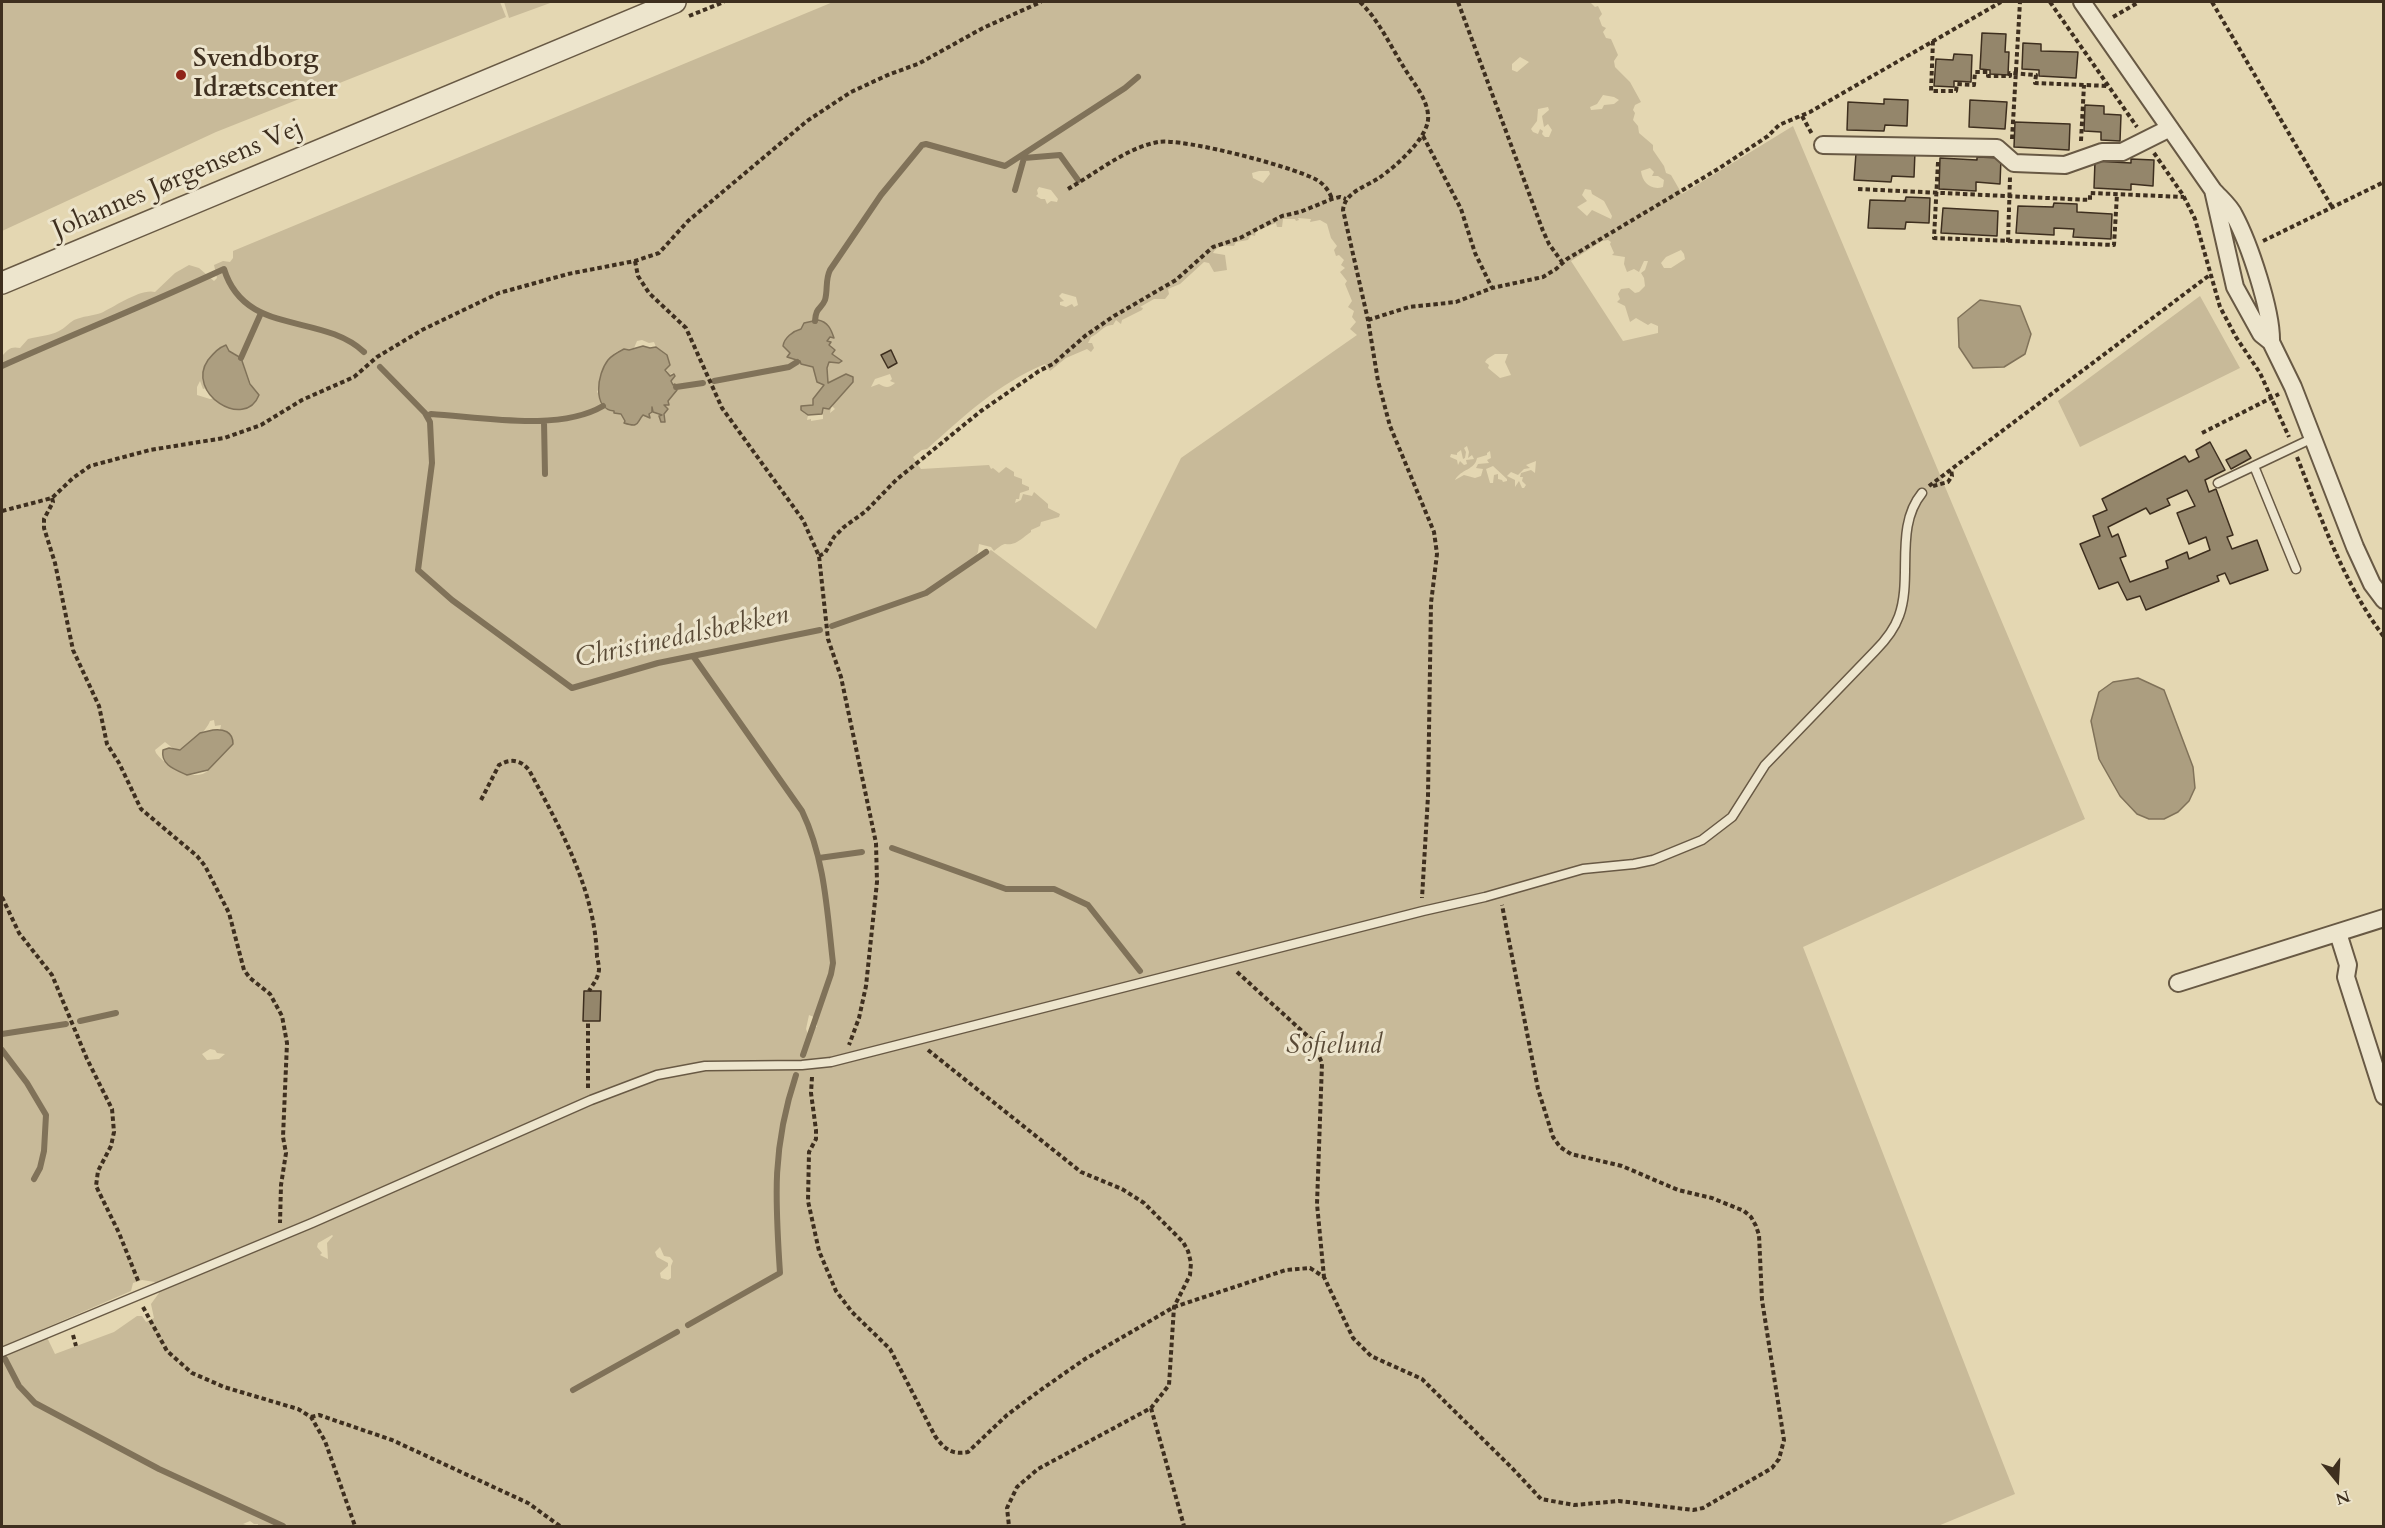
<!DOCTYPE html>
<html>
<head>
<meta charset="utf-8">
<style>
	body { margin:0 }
	#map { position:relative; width:2385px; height:1528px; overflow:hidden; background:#e4d7b2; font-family:Cardo,serif }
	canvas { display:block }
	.frame { position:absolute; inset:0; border:3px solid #3e2f1f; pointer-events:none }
	.north { position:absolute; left:2307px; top:1450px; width:60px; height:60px; -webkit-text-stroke:4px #ede5cd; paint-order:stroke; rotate:162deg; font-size:16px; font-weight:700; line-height:24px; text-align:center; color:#3e2f1f }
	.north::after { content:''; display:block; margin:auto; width:21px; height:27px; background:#3e2f1f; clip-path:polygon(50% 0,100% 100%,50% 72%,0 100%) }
</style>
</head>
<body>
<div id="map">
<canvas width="2385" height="1528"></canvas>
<div class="frame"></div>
<div class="north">N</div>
</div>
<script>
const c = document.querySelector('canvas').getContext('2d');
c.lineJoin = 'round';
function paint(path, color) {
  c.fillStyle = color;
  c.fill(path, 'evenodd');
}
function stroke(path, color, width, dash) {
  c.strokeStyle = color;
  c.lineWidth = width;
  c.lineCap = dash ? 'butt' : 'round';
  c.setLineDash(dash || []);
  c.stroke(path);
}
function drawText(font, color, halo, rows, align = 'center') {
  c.font = font + ' Cardo,serif';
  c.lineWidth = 6;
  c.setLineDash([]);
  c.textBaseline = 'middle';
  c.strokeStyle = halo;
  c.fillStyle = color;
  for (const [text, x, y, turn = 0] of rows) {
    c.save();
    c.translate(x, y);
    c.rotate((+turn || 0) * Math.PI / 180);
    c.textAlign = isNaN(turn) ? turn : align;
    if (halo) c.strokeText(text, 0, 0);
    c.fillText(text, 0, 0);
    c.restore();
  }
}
paint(new Path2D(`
	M2,2H500L506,17L216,132L2,231Z
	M504,2H553L509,18Z
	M833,2H1590L1595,7L1598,6L1602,14L1599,18L1602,26L1606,28L1603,32L1606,38L1611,39L1618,55L1614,61L1615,67L1630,82L1641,102L1635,105L1633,110L1635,113L1633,120L1638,126L1639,133L1653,145V150L1664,166L1666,173L1671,175L1682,194L1793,126L2085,819L1803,947L2015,1494L1938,1526H258V1524H254L250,1521L243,1524L250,1526H2V356C8,349 11,346 20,348L28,339C39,336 49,336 59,331C65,328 69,323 74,320C83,316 92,316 101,313C114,307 141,288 155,292L175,273L189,265L199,268L214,281L217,278L214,265L223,261L230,262L233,258V251ZM1520,57L1529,62L1517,72L1512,70V64ZM1603,95L1614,97L1619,100L1614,104L1604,105L1602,109L1591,110L1590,107L1597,104ZM1548,107L1549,110L1542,116L1544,127L1548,124L1552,130L1549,137H1545L1542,134L1543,131L1540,129L1538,134L1533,132L1531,129L1537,121L1538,109ZM1650,168L1654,172L1652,176H1658L1664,180L1663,187C1651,191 1642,182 1641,171ZM1259,171H1269L1270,174L1263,183L1253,178L1252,173ZM1039,187L1051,190L1058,199L1057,202L1051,201L1047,204L1045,199H1041L1036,196L1038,194L1037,190ZM1585,189L1591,190L1592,194L1604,201L1612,216L1611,219L1592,210L1587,216L1577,207L1587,201L1582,195ZM1298,218L1311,219L1310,222L1320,220L1327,224L1331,238L1337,246L1334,250L1336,256L1339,255L1344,260L1341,265L1345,268L1340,272L1347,281L1345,284L1352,301L1348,307L1354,311L1352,317L1356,322L1350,329L1357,335L1181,458L1096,629L991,550L974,560L978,552L979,544L991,547L994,551C1008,539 1004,547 1015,543C1020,541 1026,535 1031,532V530L1040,526L1041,522L1059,517L1060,514L1048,508V504L1034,492L1032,496L1023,494L1021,500L1015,503L1016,499H1019L1020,493L1029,490V487L1022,484V479L1014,476V472L1006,467L999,473L993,468L991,469L989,465L921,469L913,457L922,450L927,449C964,416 999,383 1045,364L1050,371L1066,358L1087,349L1091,352L1094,348L1092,343H1088L1091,337C1099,334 1104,324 1113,325L1116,320L1121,324L1122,320L1142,310L1143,308L1140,307L1154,299H1165L1169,294L1168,289L1180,284L1204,262L1209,263L1214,272L1227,270L1225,255L1213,253C1218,244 1227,246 1234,246L1236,242L1248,240L1251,235L1255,236L1256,231L1276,223L1277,227H1282L1283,219H1295L1296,221L1299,220ZM1608,240L1611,242L1610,244L1614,253L1612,255L1625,257L1624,264L1627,272L1634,269L1639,272L1644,261H1648L1645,270L1641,273L1644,278L1645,286L1639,292L1635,293L1629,288L1621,289L1618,294L1620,299L1617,302L1625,306L1630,322L1636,318L1648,325L1651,323L1658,326V333L1623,341L1571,261L1602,241ZM1681,250L1684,254L1685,259L1671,268H1664L1661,263L1666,257ZM1062,293L1076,297L1078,305L1074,307L1072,304L1066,307L1060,305V302L1064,301L1059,296ZM818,321L833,338L830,337L827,341L834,350L832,354L834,362H829L827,368L828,384L837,379L850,385L832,406L835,409L830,413L831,408H823V419L811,421V419L807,420L808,415L804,413L809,406L813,405V399L824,385L817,382L813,366L788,356L790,353L783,346C785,338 793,331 801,329L804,323ZM642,340L649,343L654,342L656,347L667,355L669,360L665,370H667L669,376L672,373L675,376L672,377L671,381L675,390L664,404L663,420L662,414L654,412L652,407L651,413C636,418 617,417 604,405C600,401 601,396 597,392C602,378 605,352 624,349C627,349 630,349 634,348L637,341ZM891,350L897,363L888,368L881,355ZM234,353L241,358L253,389L210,399L197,395V387L200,381L203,389L206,388L204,385ZM1495,354H1508L1505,362L1511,375L1500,378L1488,368L1489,365L1485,362L1487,359ZM890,374L892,379L890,381L895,383C889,388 886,388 879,384L871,387L875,379ZM1467,446L1469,452L1468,458L1472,455L1474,459L1466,460L1467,464L1464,465L1460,461L1458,465L1457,460L1450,457L1451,454L1457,455V453L1461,450L1463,459L1465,458L1466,452L1464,448ZM1490,451L1491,458L1487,460L1489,463L1478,464L1476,468L1483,469L1481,476L1475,478L1464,475L1455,480C1461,469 1475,470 1477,458L1487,455V453ZM1536,461L1535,473L1531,470L1521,473L1520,477H1523L1522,481L1526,485L1524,488H1522L1519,481L1515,487V480L1507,476L1511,472L1518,475L1524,469L1530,468L1526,465ZM1493,466L1507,479V481L1503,482L1502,480L1498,479V474L1494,475L1493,483H1490L1486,469ZM214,720L215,726L221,725L220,730H224C221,741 219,757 212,766C199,787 166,767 156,753L155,750L165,742L175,750C186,750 206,732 210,721ZM601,992L600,1021H583ZM809,1015L816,1018L817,1027H813L809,1037L806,1029ZM210,1049L215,1050L217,1053L225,1054L219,1059L207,1060L202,1054ZM332,1235L333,1236L327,1243L328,1259L320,1255L322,1253L317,1247L318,1243ZM660,1247L664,1256L670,1257L673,1261L671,1266V1278L668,1280L661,1278L660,1273L668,1266V1263L657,1257L655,1252ZM142,1280L155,1282L159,1293L151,1304L154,1318L146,1322L142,1316H137L114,1332L55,1354L43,1329L131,1291L133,1283Z
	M2200,296L2240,368L2080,447L2058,401Z`), '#c8ba99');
const water = new Path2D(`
	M1980,300L2020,306L2031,334L2025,354L2004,367L1973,368L1959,347L1958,318Z
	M818,320C828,322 831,329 834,338L830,337L827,341L831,342L829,345L835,350L832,354L842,361L839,363L829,362L827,368L828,383L846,374L853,377V382L829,409L823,408L822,414L808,415L801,410V406L813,405V399L824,385L817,382L813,367L801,364L800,361L787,357L790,353L783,346C784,338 793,331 801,329L804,323Z
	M226,345L229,351L241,358L250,384L259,395C245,431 185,393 208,360C214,353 218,348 226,345Z
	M643,346L650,348L656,347L667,355L670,365L665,370L670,376L674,374L675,376L671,381L673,385L675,384V388L677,390L668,401L669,405H664L668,409L664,414L665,422H661L659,416L662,415L653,412L652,407V412L649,414L650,418L643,415C636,423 640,428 624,423L625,421L621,414L614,413V411C592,409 597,374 608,360C612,355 618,352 624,349L629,350Z
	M2138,678L2164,690L2193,767L2195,788L2189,801L2178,812L2164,819H2149L2137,814L2120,796L2099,759L2091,721L2099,692L2113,682Z
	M213,730C223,729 233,731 233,744L208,770L187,775C176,770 160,765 163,750L169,748L180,750L200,733Z`);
paint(water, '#ac9e80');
stroke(water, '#807259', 1.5);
stroke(new Path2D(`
	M1024,158L1060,155L1078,180
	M1015,190L1024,158L1022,156
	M815,321C816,306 821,310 825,300C828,290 825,280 830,270L881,195L922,145L926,144L1005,166L1125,88L1138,77
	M241,358L261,313
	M2,366C76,333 151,303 224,269C245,337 321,312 364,352
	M380,367L425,413L430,422L432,463L418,570L452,600L572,688L658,663L820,630
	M714,381L789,367L797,362
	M676,387L703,383
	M427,416L431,414C481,417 559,432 603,406
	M544,421L545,474
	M832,626L926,593L986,552
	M693,656L802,811C825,859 827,911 833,963L831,974L803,1055
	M892,848L1006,889H1054L1088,905L1140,971
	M819,858L862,852
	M80,1021L116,1013
	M2,1034L66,1024
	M2,1050L27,1083L46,1115L44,1151L40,1168L34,1179
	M688,1325L780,1273C775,1198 772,1147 796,1075
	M5,1359L19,1386L35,1403L159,1469L283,1526
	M573,1390L677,1332`), '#807259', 6);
const building = new Path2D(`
	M1982,33L2006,34L2005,52H2009L2008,75L1990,74V70L1980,69Z
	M2023,43L2041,44V51L2078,52L2076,78L2039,76V70L2022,69Z
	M1954,54L1972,55L1971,82L1954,81V87L1934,86L1936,59L1953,60Z
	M1884,99L1908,100L1907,126L1885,125L1884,131L1847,130L1848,102L1884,104Z
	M1970,100L2007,102L2005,129L1969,127Z
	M2085,105L2104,106V114L2121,115L2120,141L2101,140V132L2084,131Z
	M2015,122L2070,124L2069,150L2014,147Z
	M1891,150L1915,151L1914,177L1892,176L1891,182L1854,180L1856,153L1891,155Z
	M1977,157L2001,158L2000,184L1976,182V191L1939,189L1940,158L1977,160Z
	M2131,159L2154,160L2153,186L2131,184V190L2094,188L2095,161L2131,163Z
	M1906,197L1930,198L1929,223L1906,222L1905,229L1868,228L1870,200L1905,201Z
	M2054,203L2077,204V212L2112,214L2111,239L2073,237L2074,229L2054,228V235L2016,233L2018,206L2053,207Z
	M1943,208L1998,211L1997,236L1941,233Z
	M891,350L897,363L888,368L881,355Z
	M2210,442L2225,470L2205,480L2209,492L2216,489L2233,535L2227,537L2232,549L2257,540L2268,570L2230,584L2225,573L2217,576L2219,581L2146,610L2140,596L2127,600L2118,582L2099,589L2080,544L2100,536L2093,516L2107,510L2102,499L2185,456L2189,462L2199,457L2196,450ZM2187,490L2195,506L2177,513L2189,544L2206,537L2210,550L2189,559L2187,552L2166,561L2168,568L2130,582L2120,558L2126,556L2118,534L2112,537L2108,527L2146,508L2150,514L2170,505L2167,499Z
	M2246,450L2251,458L2231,469L2226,460Z
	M584,991H601L600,1021H583Z`);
paint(building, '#94866b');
stroke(building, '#3e2f1f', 1.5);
const service = new Path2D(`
	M2254,466L2296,569
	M2218,483L2313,438
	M2,1352L312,1223L591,1100L657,1075L705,1066L802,1065L831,1062L1423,911L1485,897L1583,869L1634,864L1653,860L1702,840L1732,817L1765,765L1875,651C1885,641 1894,630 1899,616C1913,578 1894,527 1922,493`);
const minor = new Path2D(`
	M2082,2L2213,190C2220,198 2230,206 2234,215C2249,243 2272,311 2271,342
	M1823,145L1997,148L2014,163L2065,165L2102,152H2122L2170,128
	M2213,190L2235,287L2261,334L2271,342L2293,387L2355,547L2372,584L2384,600
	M2338,933L2348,965L2346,977L2384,1096
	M2178,983L2384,918`);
const tertiary = new Path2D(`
	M2,283L675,2`);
stroke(service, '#685944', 11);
stroke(minor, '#685944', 20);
stroke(tertiary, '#685944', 24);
stroke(new Path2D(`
	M1360,2C1378,19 1390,45 1403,66C1412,81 1427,98 1428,115C1431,136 1395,167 1379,178C1365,187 1345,192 1343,210L1368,320L1378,381L1390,426L1434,532L1437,554L1431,603L1428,796L1422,898
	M1458,2L1543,231L1549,244L1562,262
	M2050,2L2137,127
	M2212,2L2332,207
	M689,16L724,2
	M2113,17L2139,2
	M1933,41L1931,91H1956L1957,84L1974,85L1975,72H1988V76H2010V73L2036,75L2035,83L2108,86
	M1802,116L1812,134
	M1423,136L1461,209L1475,253L1492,288
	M2012,139L2020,2
	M2081,141L2084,85
	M2154,153L2183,195L2195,219L2220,307L2236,337L2260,373L2289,437
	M1938,162L1934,238L2114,245L2117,194
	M1068,189C1096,173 1126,148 1158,142C1184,138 1290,166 1315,179C1323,183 1329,190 1332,199
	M1858,189L2090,200V193L2184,197
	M2263,241L2384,182
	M2008,242L2010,177
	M635,261L638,276L649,293L686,328L722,408L803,520L819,556L828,639L841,677L876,843L877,882L866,986L859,1018L849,1045
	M1368,320L1409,307L1456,302L1492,288L1543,277L1556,269L1567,259L1718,169L1768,136L1779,125L1810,112L2001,2
	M2202,433L2279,394
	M2297,457C2322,520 2343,582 2384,637
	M1929,486L2211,274
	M1933,486L1948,482L1952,476L1951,469
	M52,498L53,502L44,519V528L55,563L73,650L99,706L107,744L119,763L141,809L197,856L205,866L229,913L244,970L250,978L270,994L282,1016L287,1043L283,1137L286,1153L281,1185L280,1223
	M2,511L52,498L73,478L90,466L150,450L224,438L261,425L302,400L354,377L377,357L422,330L499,293L568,274L635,261L659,253L688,221L807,121L851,92L890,74L918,64L983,28L1041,2
	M819,556L825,553L834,537L844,527L866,511L896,480L981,411L1039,371L1053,364L1085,336L1114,316L1176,280L1213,247L1240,238L1282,216L1300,212L1332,199L1340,197L1346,199
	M481,800L499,765C511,758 521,760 529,770C560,828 595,889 597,957C598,961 599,966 599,970C598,979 593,984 589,991
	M2,897L19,933L52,975L87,1059L112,1109L114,1132L111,1146L98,1171L96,1186L119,1233L139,1283
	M1237,972L1312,1040L1322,1063L1317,1204L1324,1277
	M928,1050L1081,1172L1122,1189L1144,1203L1183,1242L1188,1251L1191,1263L1190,1275L1174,1307L1169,1385L1151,1408L1038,1469L1017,1487L1007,1508L1009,1526
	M812,1077L811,1093L816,1130V1139L809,1152L808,1201L819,1251L836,1291L852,1312L890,1349L935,1436C944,1449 952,1455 968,1452L1007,1415L1042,1389L1085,1359L1174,1307L1286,1270L1310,1268L1324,1277L1353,1338L1371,1356L1422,1379L1512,1468L1541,1499L1574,1505L1619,1501L1693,1510L1703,1508L1772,1468L1779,1459L1784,1440L1762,1300L1759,1235L1756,1226L1751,1217L1744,1211L1712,1198L1678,1190L1622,1166L1571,1154L1560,1147L1553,1137L1538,1089L1502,905
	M588,1088V1021
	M143,1307L167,1351L192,1373L224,1387L298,1409L311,1417L325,1441L355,1526
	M73,1335L76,1346
	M1151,1408L1184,1526
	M311,1417L319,1415L392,1440L528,1503L560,1526`), '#3e2f1f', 4, [4.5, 3]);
stroke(service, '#ede5cd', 8);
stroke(minor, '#ede5cd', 16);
stroke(tertiary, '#ede5cd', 21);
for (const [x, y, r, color] of [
	[181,75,6,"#8f2418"]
]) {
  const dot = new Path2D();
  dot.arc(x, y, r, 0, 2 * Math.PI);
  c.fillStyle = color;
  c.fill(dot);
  stroke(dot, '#ede5cd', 2);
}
drawText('bold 26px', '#3e2f1f', '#ede5cd', [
	["Svendborg",193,60],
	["Idrætscenter",193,90]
], 'left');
drawText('26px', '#3e2f1f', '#ede5cd', [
	["Johannes Jørgensens Vej",178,180,-23]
]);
drawText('italic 26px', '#5a4b37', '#ede5cd', [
	["Sofielund",1334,1047]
]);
drawText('italic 27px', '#5a4b37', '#ede5cd', [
	["Christinedalsbækken",682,638,-12]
]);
</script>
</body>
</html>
